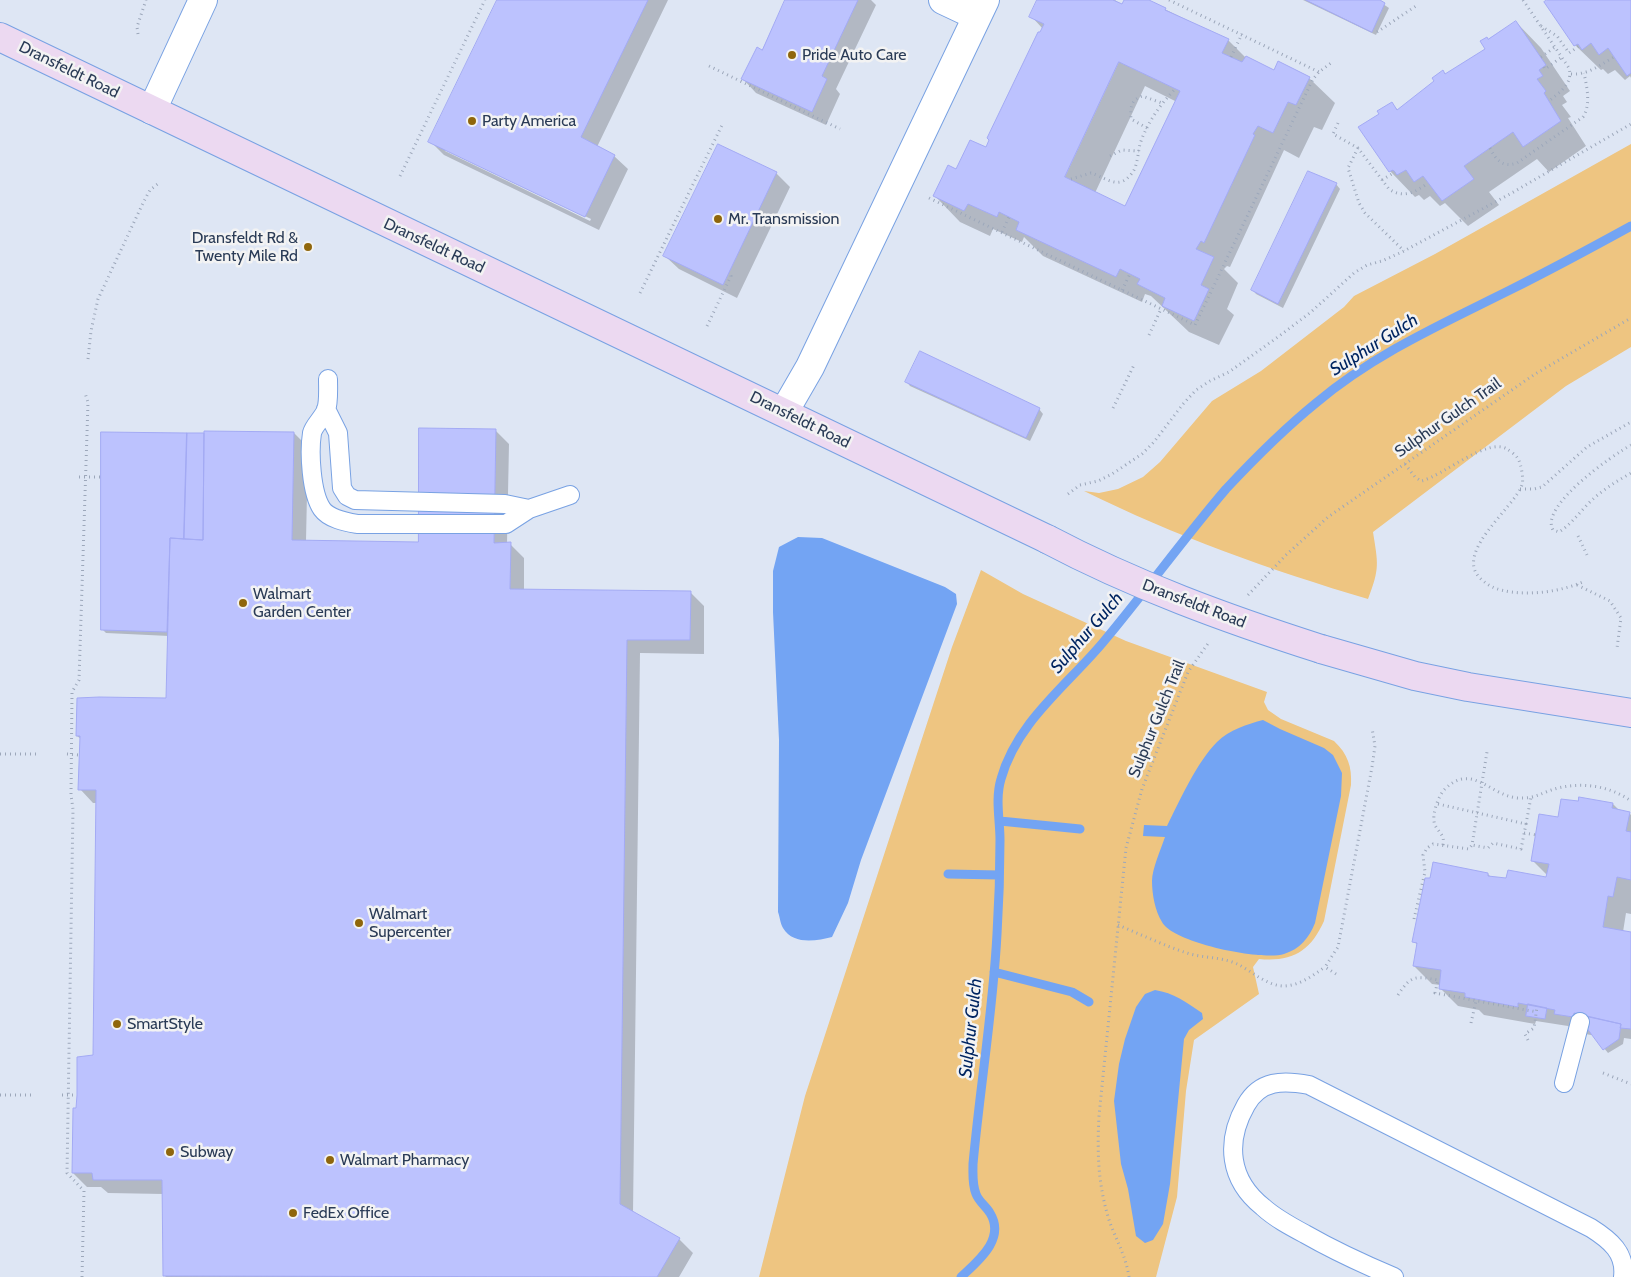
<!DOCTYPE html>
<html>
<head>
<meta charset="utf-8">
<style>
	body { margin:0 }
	canvas { display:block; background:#dee6f4 }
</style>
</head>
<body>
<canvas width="1631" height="1277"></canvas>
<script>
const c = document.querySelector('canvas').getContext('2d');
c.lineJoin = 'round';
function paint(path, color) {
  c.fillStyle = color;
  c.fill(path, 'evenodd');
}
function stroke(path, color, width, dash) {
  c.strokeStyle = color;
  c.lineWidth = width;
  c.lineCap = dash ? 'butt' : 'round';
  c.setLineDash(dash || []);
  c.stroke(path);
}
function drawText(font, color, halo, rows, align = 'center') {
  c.font = font + ' Cabin,sans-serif';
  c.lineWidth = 5;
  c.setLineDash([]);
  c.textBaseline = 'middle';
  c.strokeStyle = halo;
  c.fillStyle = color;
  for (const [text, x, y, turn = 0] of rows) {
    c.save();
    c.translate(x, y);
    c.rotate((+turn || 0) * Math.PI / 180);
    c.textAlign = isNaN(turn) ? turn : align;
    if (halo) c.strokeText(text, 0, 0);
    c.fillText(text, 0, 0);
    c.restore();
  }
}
paint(new Path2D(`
	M1631,144V347L1566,386L1373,532C1378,564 1380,568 1368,599C1270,570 1175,536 1084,491L1099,493L1118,489L1143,477L1160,462L1212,401L1261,371L1344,307L1354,296L1435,254Z
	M981,570L1023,594L1126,641L1267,692L1264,702L1268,710L1281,719L1334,741C1348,754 1352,767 1351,785L1324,921C1310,952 1292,962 1259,959L1253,967L1259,994L1194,1040L1186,1091L1177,1197L1156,1277H759L805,1096L952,647Z`), '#eec581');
paint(new Path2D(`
	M798,537L822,538L945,587L956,594L957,604L861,860L848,903L832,937C816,941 793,945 783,928C780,923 780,917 778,912L779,740L773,612V571L779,547Z
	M1263,720L1280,729L1324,748L1333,755L1342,773L1341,796L1315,923C1309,938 1300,949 1284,954C1262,961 1173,943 1162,922C1155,911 1152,894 1152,881C1152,869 1161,849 1165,837L1143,836L1144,825L1167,826C1180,800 1197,762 1217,742C1229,730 1248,724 1263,720Z
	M1155,990C1174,993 1186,1002 1202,1013L1203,1019L1189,1030L1184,1039L1170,1184L1163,1224L1153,1240L1145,1243L1136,1236L1128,1189L1121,1164L1114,1101L1119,1064L1125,1039L1136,1007L1145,994Z`), '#73a4f3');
paint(new Path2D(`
	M498,0H668L597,147L614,156L628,169L599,230L444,155L430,141ZM445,148L591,219L590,221L445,151Z
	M786,0H871L876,5L836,89L840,94L826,125L756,93L743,79L762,51Z
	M1038,0H1115L1123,6L1125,0H1146L1228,40L1246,58L1274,72L1309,78L1335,103L1322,130L1314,127L1299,158L1284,150L1230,267L1227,266L1224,269L1238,283L1227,309L1234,315L1219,345L1189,332L1151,296L1145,294L1142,302L1043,256L1024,237L1022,242L993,229L990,236L960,222L935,196L956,170L986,149L1043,29L1031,16ZM1145,86L1177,102L1126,208L1095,193Z
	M1303,0H1377L1389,8L1376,35Z
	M1549,0H1631V78L1630,76L1625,80L1615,70L1608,74L1603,69L1601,70L1575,45Z
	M1516,22L1541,48L1570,91L1563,96L1567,102L1562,105L1571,117L1568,118L1586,146L1549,172L1537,159L1489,192L1499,205L1468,226L1445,203L1440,206L1430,196L1424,200L1419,195L1415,197L1390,171L1381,114L1392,104L1398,110L1436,81L1443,71L1446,75L1486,49L1488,40Z
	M776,173L790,187L737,298L679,269L665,256Z
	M1336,184L1340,189L1283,308L1256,294L1252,289Z
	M906,381L1039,409L1043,414L1030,441L910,386Z
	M495,430L509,444L507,544H510L524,558V590L690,592L704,606V654L640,653L633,1213L679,1239L693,1253L679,1277H166L164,1275L163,1194L108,1193L101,1187H87L73,1173L77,1109L94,1057L97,803H93L80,789L81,739L77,736L167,699L169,636L106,633L102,629L103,434L294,433L308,447L306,541L419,544Z
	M1613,804L1620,811L1629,813L1631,815V914L1626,913L1623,932L1631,934V1039L1624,1038L1623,1044L1608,1053L1591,1032V1035L1574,1032L1568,1026L1536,1021L1535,1024L1484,1015L1479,1010L1458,1006L1440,988V985L1432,984L1414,966L1418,946L1414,941L1488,874L1491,877L1507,880L1547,879L1548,876L1532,860L1559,819Z`), '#0003');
stroke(new Path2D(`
	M1000,821L1080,829
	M948,874L999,875
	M994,972L1072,992L1089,1002
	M961,1277C978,1261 1006,1239 990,1213C986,1206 979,1202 976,1194C972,1184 973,1174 973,1164C980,1087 993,1011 997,934C999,903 1000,872 1000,840C1000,820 995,799 1001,779C1017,721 1069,684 1105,640C1146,591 1184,538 1226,489C1254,459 1284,429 1316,403C1374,354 1442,324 1510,290C1550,270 1591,248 1631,226`), '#73a4f3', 9);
const building = new Path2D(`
	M497,0H648L581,137L615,155L585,217L428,142Z
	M785,0H858L822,76L827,79L812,112L741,79L757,47L762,50Z
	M1037,0H1113L1122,4L1124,0H1149L1166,8L1165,10L1229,39L1222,53L1242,62L1246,56L1274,70L1278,61L1310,77L1296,105L1288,102L1273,133L1258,126L1253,134L1255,135L1204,243L1201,241L1196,249L1214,257L1201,285L1209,289L1194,321L1162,306L1165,298L1137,284L1140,279L1120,269L1116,277L1016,230L1019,222L999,212L997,217L968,204L964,211L933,196L948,165L956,169L970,140L986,147L989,140L987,138L1038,32H1040L1044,24L1029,17ZM1119,62L1180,91L1125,206L1065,177Z
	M1306,0H1380L1385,3L1372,32Z
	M1547,0H1631V73L1627,76L1608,48L1599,55L1591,43L1582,50L1578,44L1574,46L1544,2Z
	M1516,21L1546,65L1539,70L1543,76L1537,79L1546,91L1544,93L1561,121L1523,147L1513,132L1464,166L1474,179L1442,201L1423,176L1414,182L1406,170L1397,175L1393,170L1389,172L1358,127L1379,114L1377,111L1392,102L1397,110L1434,81L1432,78L1443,70L1445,74L1485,49L1480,41L1487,37L1488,39Z
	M718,144L777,172L723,285L663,256Z
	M1308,171L1337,183L1278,304L1251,290Z
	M920,351L1040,408L1026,438L905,382Z
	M419,428L496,429L494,543L511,542L510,589L691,591L690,640H627L620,1204L680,1238L657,1277L163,1276L162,1180H93L92,1173H72L73,1108H76L77,1095V1057L93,1055L96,790H78L80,736H76L77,698L99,697L166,698L170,538L203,540L204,431L294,432L292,540L418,542Z
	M101,432L187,433L184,539L170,538L167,632L101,630Z
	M187,433H204L203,540L184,539Z
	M1579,797L1613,803L1612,808L1630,812L1626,831L1631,832V880L1617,877L1613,897L1608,896L1603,927L1631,932V1029L1620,1028L1621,1024L1574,1013L1573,1017L1554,1014L1555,1010L1518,1003V1007L1465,997V993L1439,989L1441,970L1413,966L1417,943L1412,942L1425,878H1430L1433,862L1488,873V876L1506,878L1508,870L1546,877L1549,864L1531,861L1539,814L1558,817L1561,799L1578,801Z
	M1528,1004L1547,1008L1545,1019L1526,1016Z
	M1589,1017L1621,1024L1619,1039L1603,1050L1586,1027Z`);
paint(building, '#bcc2fe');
stroke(building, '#a3aaf4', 1);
const lane = new Path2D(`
	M328,379C328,388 329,402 326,410C323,418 314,425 312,433C309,452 311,493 322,509C329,519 346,522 357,524H506L529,509
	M326,409L338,433L342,488L347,496L355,500L505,504L529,509L570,495
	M1564,1083L1580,1022
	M1394,1277C1363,1264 1333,1250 1305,1234C1290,1226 1275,1218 1263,1207C1229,1180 1225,1142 1246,1105C1260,1080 1283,1080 1309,1085L1591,1228C1610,1240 1626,1253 1623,1277`);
const street = new Path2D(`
	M943,0L977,16
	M152,110L203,0
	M784,412L810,367L985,0`);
const secondary = new Path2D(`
	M0,37L1047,539
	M1321,649L1415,676L1468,687L1631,713`);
stroke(lane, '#79a2e3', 20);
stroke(street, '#79a2e3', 30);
stroke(secondary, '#79a2e3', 30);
stroke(new Path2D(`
	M1169,0L1319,72
	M1523,0L1569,68C1573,84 1560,92 1549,101
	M1541,26L1557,36L1569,53L1579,46
	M1377,32L1416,6
	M138,34L137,27L146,0
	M1231,57L1242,34
	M1541,57L1555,47
	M709,66L840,129
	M1544,67L1545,69L1562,57
	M1571,74C1588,75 1600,65 1614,57
	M1338,123L1333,134L1358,148L1389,189C1403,199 1416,192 1428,183
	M1147,128L1131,119C1130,108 1131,100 1142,96L1162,103
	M1358,148L1348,168L1359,203L1365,213L1404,251
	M1490,148C1496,160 1503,168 1517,163L1583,117C1591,104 1587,88 1584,73
	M1110,156L1122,150L1139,151
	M400,176L485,0
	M1071,179L1091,173C1099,175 1111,184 1120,182C1126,181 1131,175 1134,170C1138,162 1138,152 1140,144C1147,123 1160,105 1175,89
	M1382,180L1395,172
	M929,198L1195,325L1313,79L1319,72L1331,63
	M1002,232L1009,217
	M1122,290L1130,274
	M640,293L723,123
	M707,326L731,276L729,272
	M1149,335L1161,309
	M88,359L91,331L98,299L143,203L150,190L159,183
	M1113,408L1134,365
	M1631,445C1613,455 1539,506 1553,530L1559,532C1572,524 1581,510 1592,500C1604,489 1617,481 1631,473
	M1405,464L1415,477L1421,481C1443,476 1487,437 1507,449C1510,451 1516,455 1518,459C1521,463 1524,480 1522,485C1514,508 1454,552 1480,578C1489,587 1498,590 1511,592C1535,595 1563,591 1585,581
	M79,477H101
	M1520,489H1534L1542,487L1587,447L1631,422
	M1068,494L1080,485L1098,481L1112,474L1142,454L1154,442L1183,404L1196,390L1210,381L1229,372L1282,334L1311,312L1354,273L1367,265L1382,261L1402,252L1510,194L1631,124
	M1578,536L1588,557
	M1577,585L1610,601L1621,618L1617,648
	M1248,595L1286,555L1328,517L1535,374L1631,318
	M0,754H36
	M67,754L79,755
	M1438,804L1526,824L1521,849L1493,843L1488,848L1472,845
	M1526,824L1531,797
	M1524,833L1536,835
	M1443,845C1445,835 1439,833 1435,825C1431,816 1438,796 1445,789C1472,762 1490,796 1518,798C1536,799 1542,792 1558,788C1583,782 1610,786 1631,801
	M1414,919L1425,872L1423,855L1427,848L1433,844L1469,849L1472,845L1487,752
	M1118,925C1142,935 1165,946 1190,954C1205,958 1220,957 1235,963C1251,970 1265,985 1283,986C1299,986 1312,976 1325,967
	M1336,974L1325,967L1338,947L1372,767L1375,746L1372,728
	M1398,995C1411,975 1415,976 1438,980L1435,993L1537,1012
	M1471,1023L1476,1001
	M1528,1040L1525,1034L1534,1028L1537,1007
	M1603,1073L1631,1084
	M0,1095H33
	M62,1095H77
	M82,1277L84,1191L67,1173L73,809L71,795L72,692L79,680L88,402L85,393
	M1129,1277C1126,1257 1117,1241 1110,1223C1098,1186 1097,1154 1099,1116L1126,848L1142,789L1188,672L1209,642`), '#9ca7ba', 3, [1, 4]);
stroke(lane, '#fff', 18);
stroke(street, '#fff', 28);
stroke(secondary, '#ecd9f1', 28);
const secondaryBridge = new Path2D(`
	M1047,539C1134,585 1227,619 1321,649`);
stroke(secondaryBridge, '#79a2e3', 30, []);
stroke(secondaryBridge, '#ecd9f1', 28);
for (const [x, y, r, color] of [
	[792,55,5,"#8f660c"],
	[472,121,5,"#8f660c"],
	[718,219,5,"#8f660c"],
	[308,247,5,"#8f660c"],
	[243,603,5,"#8f660c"],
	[359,923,5,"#8f660c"],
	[117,1024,5,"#8f660c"],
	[170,1152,5,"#8f660c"],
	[330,1160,5,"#8f660c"],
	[293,1213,5,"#8f660c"]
]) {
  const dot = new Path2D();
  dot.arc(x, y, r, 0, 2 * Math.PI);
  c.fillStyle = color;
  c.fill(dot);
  stroke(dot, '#f3f3f3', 2);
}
drawText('16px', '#2a3b56', '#f3f3f3', [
	["Pride Auto Care",802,55],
	["Party America",482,121],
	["Mr. Transmission",728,219],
	["Dransfeldt Rd &",298,238,"right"],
	["Twenty Mile Rd",298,256,"right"],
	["Walmart",253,594],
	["Garden Center",253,612],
	["Walmart",369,914],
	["Supercenter",369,932],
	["SmartStyle",127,1024],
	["Subway",180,1152],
	["Walmart Pharmacy",340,1160],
	["FedEx Office",303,1213]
], 'left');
drawText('16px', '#2a3b56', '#f3f3f3', [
	["Dransfeldt Road",69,70,26],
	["Dransfeldt Road",434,246,25],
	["Sulphur Gulch Trail",1448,418,-35],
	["Dransfeldt Road",800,420,26],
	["Dransfeldt Road",1194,604,21],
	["Sulphur Gulch Trail",1157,719,-68]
]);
drawText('italic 18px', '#002561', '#f3f3f3', [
	["Sulphur Gulch",1374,345,-32],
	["Sulphur Gulch",1087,633,-49],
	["Sulphur Gulch",971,1028,-84]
]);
</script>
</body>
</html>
